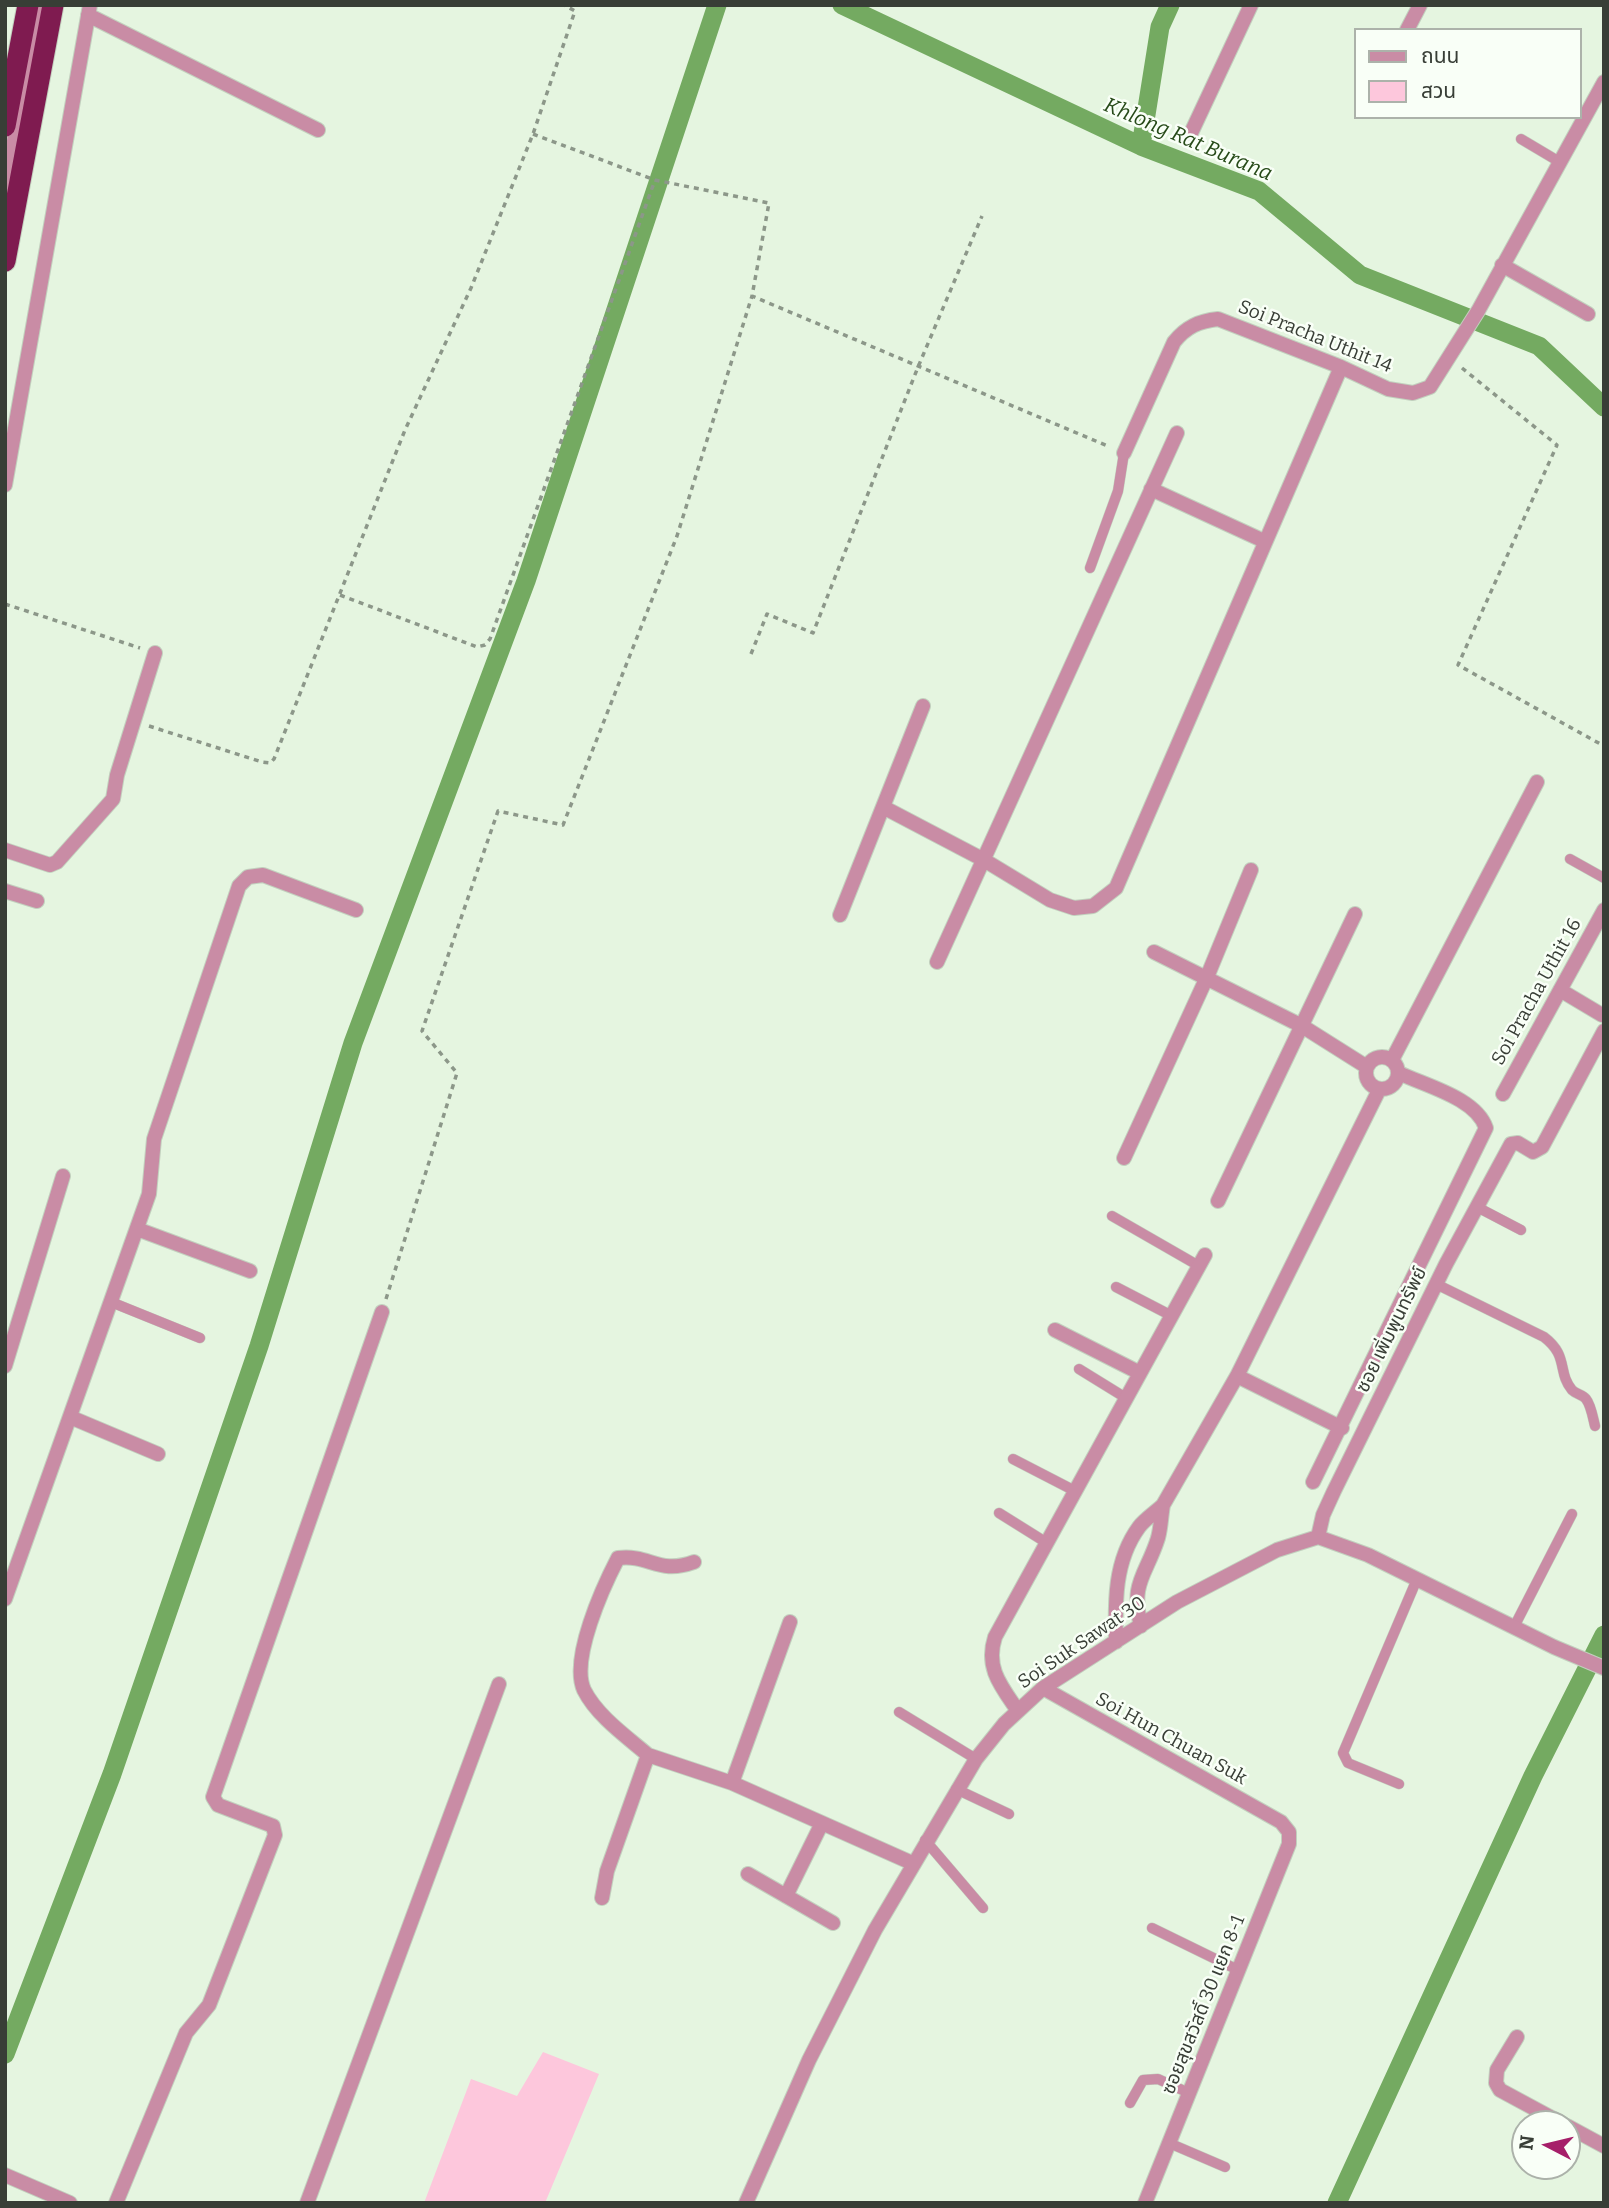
<!DOCTYPE html>
<html>
<head>
<meta charset="utf-8">
<style>
	body { margin:0 }
	#map { position:relative; width:1609px; height:2208px; overflow:hidden; background:#e5f5e0; font-family:Bitter,"Noto Sans Thai",serif }
	canvas { display:block }
	.frame { position:absolute; inset:0; border:7px solid #383e36; pointer-events:none }
	.legend { position:absolute; left:1354px; top:28px; width:228px; height:91px; box-sizing:border-box; background:#f9fff7; border:2px solid #acb2aa; margin:0; padding:9px 12px; list-style:none; font-size:21px; color:#383e36 }
	.legend li { display:flex; align-items:center; gap:14px; height:35px }
	.legend b { width:35px; border:2px solid #acb2aa }
	.north { position:absolute; left:1511px; top:2110px; width:70px; height:70px; box-sizing:border-box; background:#f9fff7; border:2px solid #acb2aa; border-radius:50%; rotate:277deg; font-size:19px; font-weight:700; line-height:28px; text-align:center; color:#383e36 }
	.north::after { content:''; display:block; margin:auto; width:24px; height:32px; background:#a61f69; clip-path:polygon(50% 0,100% 100%,50% 72%,0 100%) }
</style>
</head>
<body>
<div id="map">
<canvas width="1609" height="2208"></canvas>
<div class="frame"></div>
<ul class="legend">
<li><b style="height:9px;background:#c98ca5"></b>ถนน</li>
<li><b style="height:19px;background:#fdc7dc"></b>สวน</li>
</ul>
<div class="north">N</div>
</div>
<script>
const c = document.querySelector('canvas').getContext('2d');
c.lineJoin = 'round';
function paint(path, color) {
  c.fillStyle = color;
  c.fill(path, 'evenodd');
}
function stroke(path, color, width, dash) {
  c.strokeStyle = color;
  c.lineWidth = width;
  c.lineCap = dash ? 'butt' : 'round';
  c.setLineDash(dash || []);
  c.stroke(path);
}
function drawText(font, color, halo, rows, align = 'center') {
  c.font = font + ' Bitter,"Noto Sans Thai",serif';
  c.lineWidth = 5;
  c.setLineDash([]);
  c.textBaseline = 'middle';
  c.strokeStyle = halo;
  c.fillStyle = color;
  for (const [text, x, y, turn = 0] of rows) {
    c.save();
    c.translate(x, y);
    c.rotate((+turn || 0) * Math.PI / 180);
    c.textAlign = isNaN(turn) ? turn : align;
    if (halo) c.strokeText(text, 0, 0);
    c.fillText(text, 0, 0);
    c.restore();
  }
}
paint(new Path2D(`
	M543,2052L599,2074L545,2203H424L471,2079L517,2096Z`), '#fdc7dc');
stroke(new Path2D(`
	M842,5L1141,146L1259,191L1360,275L1539,346L1604,407
	M1141,146L1160,27L1170,5
	M5,2054L112,1774L259,1346L353,1043L526,581L717,5
	M1337,2203L1533,1776L1604,1635`), '#74aa61', 19);
const lane = new Path2D(`
	M1521,139L1558,161
	M1090,568L1118,491L1124,453
	M1570,859L1604,878
	M1477,1207L1521,1230
	M1112,1216L1199,1266
	M1436,1284L1544,1337C1569,1356 1557,1372 1572,1390C1576,1394 1583,1395 1586,1399C1591,1405 1593,1418 1595,1426
	M1116,1287L1172,1316
	M111,1302L200,1338
	M1079,1369L1126,1398
	M1013,1459L1075,1491
	M999,1513L1047,1543
	M1514,1627L1572,1514
	M899,1712L976,1759
	M1399,1784L1348,1763L1343,1753L1417,1579
	M956,1789L1009,1814
	M925,1840L983,1908
	M1152,1928L1238,1970
	M1130,2103L1143,2080L1158,2079L1189,2093
	M1169,2143L1225,2167`);
const street = new Path2D(`
	M88,15L318,130
	M1407,30L1420,5
	M1191,133L1251,5
	M5,190L39,5
	M1502,265L1588,314
	M1124,453L1174,342C1186,327 1199,321 1218,319L1341,367L1388,389L1413,393L1430,387L1478,311L1604,82
	M5,485L90,5
	M1151,489L1264,541
	M883,807L984,860L1050,900L1074,908L1093,906L1116,888L1341,367
	M5,850L50,865L57,862L113,799L117,775L155,653
	M5,891L37,901
	M840,915L923,706
	M1154,952L1302,1026L1367,1067
	M937,962L1177,433
	M1560,990L1602,1015
	M1366 1073a16 16 0 1 1 32 0a16 16 0 1 1-32 0Z
	M1392,1060L1537,782
	M1503,1094L1604,910
	M1124,1158L1207,977L1251,870
	M1218,1201L1355,914
	M137,1229L250,1271
	M1055,1330L1140,1373
	M5,1366L63,1176
	M1237,1376L1342,1428
	M70,1417L158,1454
	M1313,1482L1486,1128C1476,1098 1426,1086 1399,1073
	M1163,1505L1237,1376L1379,1090
	M1318,1537L1323,1515L1334,1491L1446,1264L1511,1144L1518,1143L1533,1152L1542,1147L1604,1031
	M5,1599L149,1194L154,1139L239,886L248,877L263,875L356,910
	M1116,1642C1115,1603 1114,1561 1139,1527C1145,1519 1156,1512 1163,1505C1161,1516 1161,1527 1158,1538C1146,1576 1130,1582 1141,1626
	M1043,1688L1281,1822L1289,1832V1844L1145,2203
	M1018,1711C1001,1686 985,1668 995,1637L1205,1255
	M648,1755C627,1737 597,1716 584,1690C570,1659 603,1587 618,1558C650,1554 658,1575 694,1562
	M732,1783L790,1622
	M748,1874L833,1923
	M786,1896L822,1823
	M602,1898L607,1871L648,1755L732,1783L912,1863
	M1517,2037L1497,2070L1496,2083L1500,2090L1563,2124
	M1567,2126L1604,2146
	M5,2175L70,2203
	M116,2203L186,2033L209,2005L275,1835L273,1826L218,1805L213,1797L382,1312
	M307,2203L499,1684
	M746,2203L809,2060L875,1930L976,1759L1004,1724L1043,1688L1177,1602L1277,1550L1318,1537L1368,1555L1554,1647L1604,1668`);
const highway = new Path2D(`
	M5,126L28,5
	M5,261L53,5`);
stroke(lane, '#c2d0be', 11);
stroke(street, '#c2d0be', 16);
stroke(highway, '#c2d0be', 23);
stroke(new Path2D(`
	M533,134L655,180L769,203L752,296L1110,447
	M1462,368L1557,445L1458,665L1604,746
	M340,595L477,647L485,645L490,639L655,180
	M5,604L140,648
	M751,654L767,614L813,633L918,367L982,216
	M149,726L262,762L270,763L274,759L405,430L471,288L533,134L575,11L564,5
	M386,1299L457,1073L422,1031L498,811L563,825L677,536L752,296`), '#8c9789', 3.5, [5, 5]);
stroke(lane, '#c98ca5', 10);
stroke(street, '#c98ca5', 14);
stroke(highway, '#7f1b50', 21);
drawText('19px', '#383e36', '#f9fff7', [
	["Soi Pracha Uthit 14",1315,337,22],
	["Soi Pracha Uthit 16",1537,992,-61],
	["ซอย เพิ่มพูนทรัพย์",1392,1330,-64],
	["Soi Suk Sawat 30",1082,1643,-34],
	["Soi Hun Chuan Suk",1171,1739,29],
	["ซอยสุขสวัสดิ์ 30 แยก 8-1",1204,2005,-68]
]);
drawText('italic 21px', '#264a18', '#f9fff7', [
	["Khlong Rat Burana",1188,140,23]
]);
</script>
</body>
</html>
